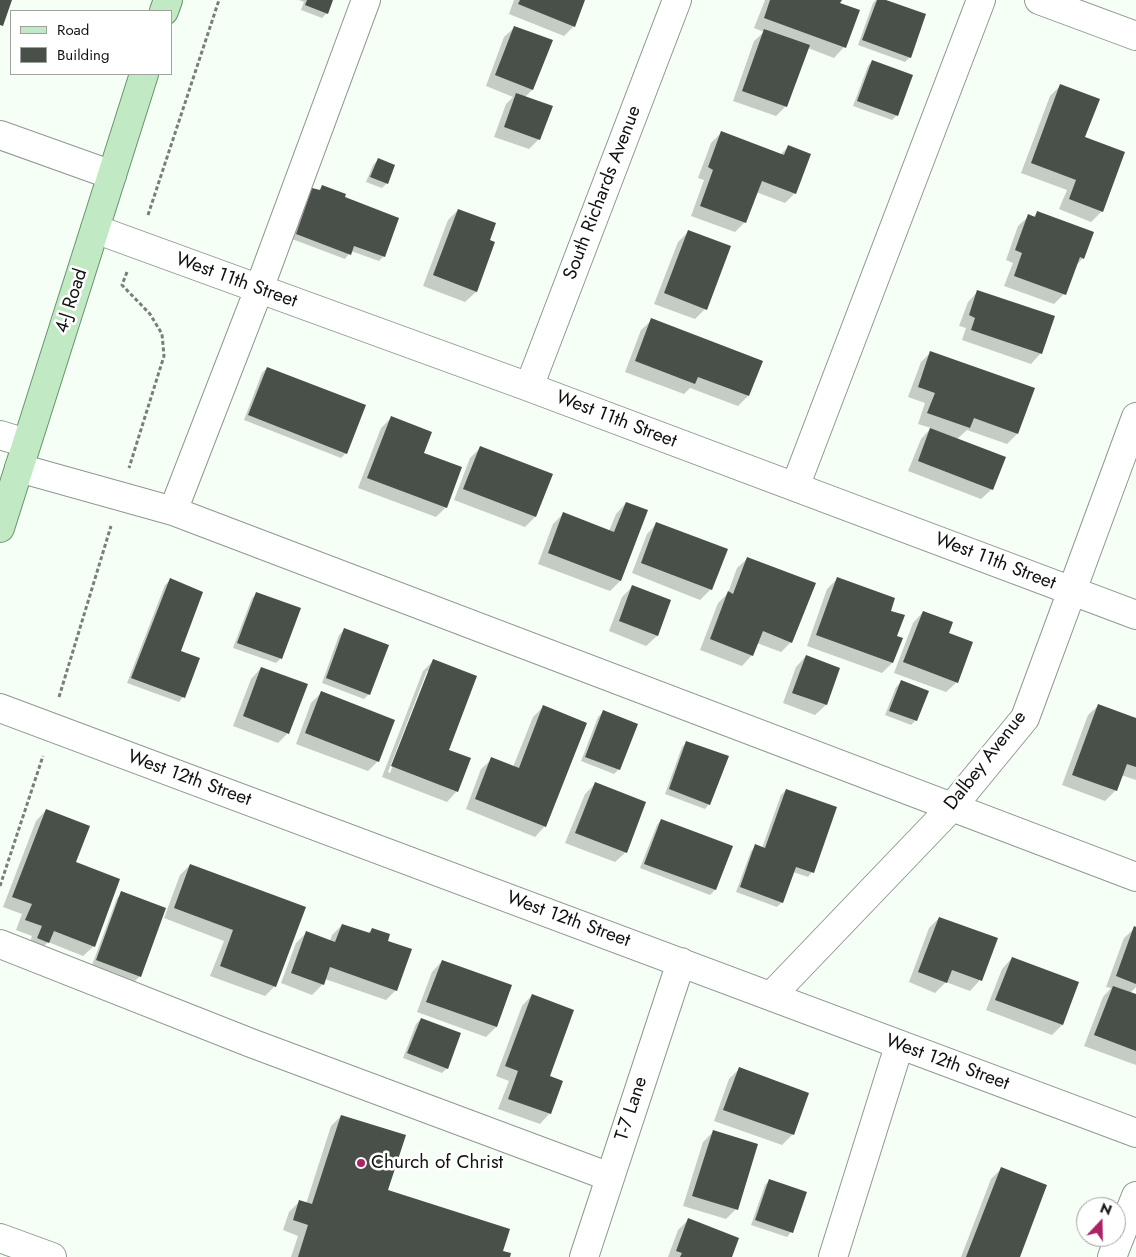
<!DOCTYPE html>
<html>
<head>
<meta charset="utf-8">
<style>
	body { margin:0 }
	#map { position:relative; width:1136px; height:1257px; overflow:hidden; background:#f5fff6; font-family:Jost,sans-serif }
	canvas { display:block }
	.legend { position:absolute; left:10px; top:10px; width:162px; height:65px; box-sizing:border-box; background:#fff; border:1px solid #9fa19f; margin:0; padding:6px 9px; list-style:none; font-size:15px; color:#101310 }
	.legend li { display:flex; align-items:center; gap:10px; height:25px }
	.legend b { width:25px; border:1px solid #9fa19f }
	.north { position:absolute; left:1076px; top:1197px; width:50px; height:50px; box-sizing:border-box; background:#fff; border:1px solid #9fa19f; border-radius:50%; rotate:21deg; font-size:14px; font-weight:700; line-height:20px; text-align:center; color:#101310 }
	.north::after { content:''; display:block; margin:auto; width:18px; height:22px; background:#ac2365; clip-path:polygon(50% 0,100% 100%,50% 72%,0 100%) }
</style>
</head>
<body>
<div id="map">
<canvas width="1136" height="1257"></canvas>
<ul class="legend">
<li><b style="height:6px;background:#c0e9c4"></b>Road</li>
<li><b style="height:14px;background:#485049"></b>Building</li>
</ul>
<div class="north">N</div>
</div>
<script>
const c = document.querySelector('canvas').getContext('2d');
c.lineJoin = 'round';
function paint(path, color) {
  c.fillStyle = color;
  c.fill(path, 'evenodd');
}
function stroke(path, color, width, dash) {
  c.strokeStyle = color;
  c.lineWidth = width;
  c.lineCap = dash ? 'butt' : 'round';
  c.setLineDash(dash || []);
  c.stroke(path);
}
function drawText(font, color, halo, rows, align = 'center') {
  c.font = font + ' Jost,sans-serif';
  c.lineWidth = 5;
  c.setLineDash([]);
  c.textBaseline = 'middle';
  c.strokeStyle = halo;
  c.fillStyle = color;
  for (const [text, x, y, turn = 0] of rows) {
    c.save();
    c.translate(x, y);
    c.rotate((+turn || 0) * Math.PI / 180);
    c.textAlign = isNaN(turn) ? turn : align;
    if (halo) c.strokeText(text, 0, 0);
    c.fillText(text, 0, 0);
    c.restore();
  }
}
paint(new Path2D(`
	M299,0H332L327,13L322,18L301,10L304,2Z
	M514,0H584L574,26L564,36L509,14Z
	M765,0H840L839,4L844,47L834,58L808,48L786,106L776,116L733,101L754,41L764,32L754,28Z
	M876,0H883L910,57L905,62L858,45L873,3Z
	M515,27L551,41L532,90L525,97L539,139L529,149L494,137L506,104L513,97L486,86L504,37Z
	M872,61L897,115L892,120L853,106L868,66Z
	M1061,85L1102,211L1091,222L1059,209L1067,190L1021,173L1050,96Z
	M721,133L780,155L788,147L795,193L785,203L756,192L745,222L735,232L691,216L704,180L698,178L711,143Z
	M378,160L387,183L382,188L366,182L373,165Z
	M323,187L343,198L384,256L379,261L351,251L345,259L292,239L308,194L313,189L318,191Z
	M458,210L488,241L494,243L476,292L465,302L423,286L448,220Z
	M1038,212L1083,258L1075,267L1064,294L1054,304L1004,286L1013,263L1006,260L1018,226L1029,216L1033,217Z
	M688,232L705,309L695,319L654,304L678,242Z
	M978,291L1041,353L1031,364L962,340L966,328L959,326L968,302Z
	M652,320L748,396L738,406L690,388L684,394L625,372L641,330Z
	M931,352L1017,434L1007,444L967,430L957,439L992,489L981,499L908,471L921,439L931,428L918,424L925,403L908,397L921,362Z
	M267,368L346,453L341,458L244,420L262,373Z
	M391,418L422,454L446,507L436,517L358,488L381,428Z
	M480,448L535,517L525,527L454,500L470,458Z
	M626,503L620,581L610,591L538,564L553,524L563,514L609,531L616,514Z
	M657,523L711,589L700,600L632,573L647,534Z
	M748,558L791,642L781,652L757,643L752,655L742,666L700,650L718,603L728,593L737,568Z
	M838,578L896,637L892,663L882,673L807,646L827,589Z
	M170,580L179,652L198,659L183,697L179,702L127,683L165,585Z
	M632,587L670,601L657,636L646,646L609,631L622,597Z
	M257,593L281,658L276,663L233,648L252,598Z
	M923,612L948,634L957,682L946,692L894,673L913,623Z
	M344,630L369,694L364,699L322,683L339,635Z
	M806,656L839,668L826,705L815,715L783,703L796,667Z
	M433,661L447,750L457,791L447,802L382,777L423,671ZM427,671H429L390,773L388,772Z
	M261,668L288,733L278,743L233,726L251,679Z
	M901,682L916,720L911,725L885,715L896,687Z
	M321,693L378,761L368,771L296,744L311,703Z
	M1099,705L1136,719V780L1121,775L1115,791L1105,801L1062,785L1088,715Z
	M543,707L545,826L535,837L466,809L481,769L492,759L513,767L533,717Z
	M603,712L619,769L614,774L581,761L598,717Z
	M687,742L709,804L705,809L665,794L682,747Z
	M595,784L626,852L615,862L565,843L585,794Z
	M786,790L812,872L808,877L793,872L782,902L777,907L736,892L751,851L756,846L762,848L781,795Z
	M46,810L75,863L94,946L83,956L48,942L38,952L28,948L32,936L16,930L22,914L3,907L36,821Z
	M661,820L731,846L715,890L710,895L640,868L657,825Z
	M190,865L275,986L265,996L210,976L224,941L164,918L180,875Z
	M122,893L140,976L135,981L92,965L117,898Z
	M939,918L996,939L980,980L970,991L946,982L935,993L909,982L929,928Z
	M342,925L367,934L372,929L386,942L396,990L386,1000L325,979L323,984L312,995L281,983L296,943L306,933L330,941L332,935Z
	M1135,928L1136,987L1130,993L1136,995V1065L1084,1046L1103,997L1111,988L1106,987L1124,938Z
	M1012,958L1078,983L1062,1025L1052,1035L986,1010L1002,969Z
	M442,961L511,986L496,1027L486,1037L417,1012L432,972Z
	M532,995L550,1113L540,1124L498,1109L509,1081L496,1076L522,1006Z
	M421,1019L447,1068L442,1073L403,1058L416,1024Z
	M739,1069L807,1094L792,1135L782,1145L714,1121L729,1079Z
	M341,1116L387,1191L509,1257H291L298,1236L283,1230L289,1212L299,1202L306,1204L331,1126Z
	M713,1132L736,1209L726,1219L683,1206L703,1142Z
	M1001,1169L1018,1257H961L991,1179Z
	M770,1180L791,1232L787,1237L751,1225L765,1185Z
	M688,1220L731,1257H668L678,1230Z`), '#0003');
paint(new Path2D(`
	M0,0H12L3,26L0,25Z
	M307,0H333L328,14L305,5Z
	M520,0H585L575,27L518,4Z
	M770,0H842L840,3L860,10L846,48L764,18Z
	M877,0H886L926,14L911,58L862,40Z
	M514,26L553,40L533,90L495,75Z
	M764,29L810,45L787,107L742,91Z
	M872,60L913,75L898,116L857,101Z
	M1060,84L1100,99L1085,137L1125,152L1103,212L1069,199L1076,180L1031,163Z
	M516,93L553,106L540,140L504,127Z
	M721,131L784,155L788,145L811,154L796,194L762,181L746,223L700,206L713,170L708,167Z
	M378,158L395,165L388,184L370,177Z
	M322,185L346,194L345,197L399,218L385,257L354,246L351,255L296,234L312,188L320,190Z
	M458,209L496,223L490,240L495,242L477,292L433,275Z
	M1037,211L1094,232L1084,259L1080,257L1066,295L1014,276L1022,253L1015,250L1028,214L1035,217Z
	M688,230L731,246L707,310L664,293Z
	M977,290L1055,316L1042,354L971,330L975,318L969,315Z
	M651,318L763,361L749,396L698,377L695,384L635,361Z
	M930,351L1035,388L1018,434L974,418L970,428L927,413L935,393L918,387Z
	M267,367L366,405L347,454L248,415Z
	M391,416L432,432L424,453L462,467L447,508L367,478Z
	M930,428L1006,457L993,490L918,461Z
	M480,446L553,474L536,517L463,489Z
	M626,502L648,510L621,581L548,553L563,512L614,532Z
	M656,522L728,549L712,590L641,563Z
	M747,557L816,583L792,643L763,631L753,656L710,639L728,591L733,594Z
	M837,577L895,598L891,611L905,615L897,636L903,638L893,663L816,635Z
	M170,578L203,592L181,651L200,658L185,698L131,678Z
	M632,585L671,600L658,636L619,621Z
	M256,592L301,608L282,659L237,643Z
	M923,611L953,622L949,633L973,642L958,683L903,662Z
	M344,628L389,645L370,695L326,678Z
	M806,655L840,668L827,705L792,693Z
	M433,659L477,676L449,750L471,758L458,792L391,766Z
	M261,667L308,684L289,734L243,716Z
	M901,680L929,691L917,721L889,711Z
	M321,691L395,720L379,762L305,733Z
	M1098,704L1136,718V767L1127,764L1117,791L1072,775Z
	M543,705L587,723L546,827L475,799L491,757L519,768Z
	M603,710L638,724L620,770L585,757Z
	M686,741L729,756L710,805L669,789Z
	M595,782L646,802L627,853L575,833Z
	M786,789L837,807L814,873L796,867L783,903L740,887L755,844L765,848Z
	M46,809L90,826L76,862L120,879L95,947L54,931L49,943L37,938L42,926L25,920L32,904L12,897Z
	M661,819L733,846L716,890L644,864Z
	M190,864L306,907L276,987L220,966L233,930L174,908Z
	M121,891L166,908L141,977L96,960Z
	M939,917L998,938L982,981L952,970L947,983L918,972Z
	M342,924L370,933L372,928L390,934L388,941L412,949L397,991L330,967L324,985L291,973L306,931L335,942Z
	M1134,926L1136,927V984L1116,976Z
	M1012,957L1079,982L1063,1025L995,1000Z
	M442,960L512,985L497,1027L426,1002Z
	M1113,986L1136,994V1051L1094,1035Z
	M532,994L574,1010L550,1076L563,1081L551,1114L508,1099L518,1071L505,1066Z
	M421,1018L461,1033L448,1069L407,1053Z
	M739,1067L809,1093L794,1135L723,1110Z
	M341,1115L406,1135L388,1190L510,1229L503,1251L511,1253L510,1257H298L308,1225L293,1220L299,1200L312,1204Z
	M713,1130L758,1144L738,1210L692,1196Z
	M1001,1167L1047,1185L1020,1257H966Z
	M769,1179L807,1192L793,1233L755,1220Z
	M688,1218L739,1238L732,1257H680L682,1253L676,1251Z`), '#485049');
const minor = new Path2D(`
	M1039,0L1136,36
	M0,135L112,175
	M95,229L529,387L1136,615
	M529,387L677,0
	M0,435L26,443
	M19,468L173,511L1136,877
	M795,487L981,0
	M173,511L259,289L366,0
	M0,708L1136,1133
	M0,944L251,1043L610,1177
	M771,996L952,807L1025,718L1136,417
	M0,1238L52,1257
	M584,1257L681,962
	M833,1257L899,1046
	M1112,1257L1136,1196`);
const major = new Path2D(`
	M164,11L168,0
	M0,528L144,74`);
stroke(minor, '#8f9890', 30);
stroke(major, '#67946c', 30);
stroke(new Path2D(`
	M148,215L219,0
	M127,272L122,285L150,314L162,334L164,356L129,468
	M59,697L111,526
	M0,886L43,756`), '#787f79', 3, [4, 2.5]);
stroke(minor, '#fff', 28);
stroke(major, '#c0e9c4', 28);
for (const [x, y, r, color] of [
	[361,1163,5,"#ac2365"]
]) {
  const dot = new Path2D();
  dot.arc(x, y, r, 0, 2 * Math.PI);
  c.fillStyle = color;
  c.fill(dot);
  stroke(dot, '#fff', 2);
}
drawText('19px', '#101310', '#fff', [
	["South Richards Avenue",603,193,-69],
	["West 11th Street",236,281,20],
	["4-J Road",72,301,-72],
	["West 11th Street",616,420,21],
	["West 11th Street",995,562,21],
	["Dalbey Avenue",986,761,-52],
	["West 12th Street",189,779,20],
	["West 12th Street",568,920,20],
	["West 12th Street",947,1063,20],
	["T-7 Lane",632,1109,-72]
]);
drawText('19px', '#101310', '#fff', [
	["Church of Christ",371,1163]
], 'left');
</script>
</body>
</html>
